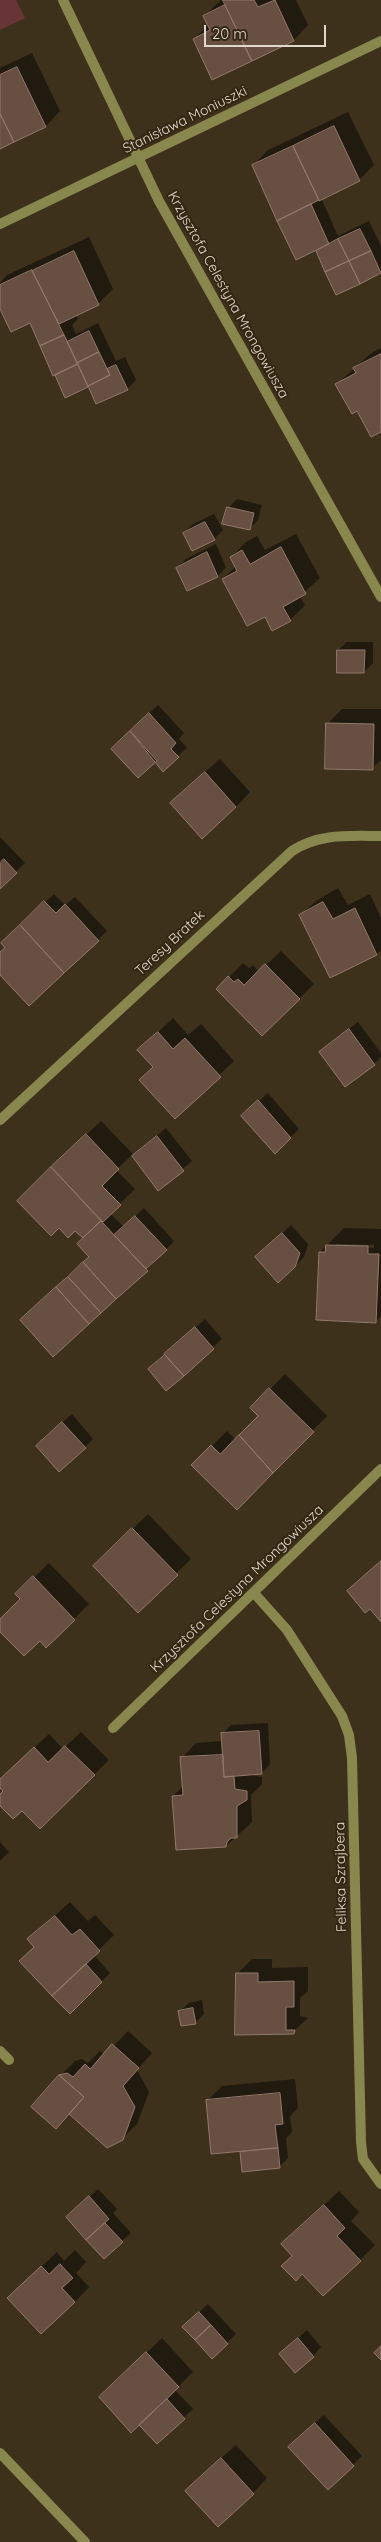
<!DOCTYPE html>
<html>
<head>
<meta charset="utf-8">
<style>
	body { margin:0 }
	#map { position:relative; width:381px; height:2542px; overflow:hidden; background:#3e311c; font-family:Quicksand,sans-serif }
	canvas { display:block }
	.scale { position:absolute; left:204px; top:25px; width:122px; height:22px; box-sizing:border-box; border:2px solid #e0d8cb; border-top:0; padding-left:6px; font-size:15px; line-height:18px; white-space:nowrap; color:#e0d8cb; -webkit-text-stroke:4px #342712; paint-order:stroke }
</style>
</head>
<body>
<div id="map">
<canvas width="381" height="2542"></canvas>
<div class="scale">20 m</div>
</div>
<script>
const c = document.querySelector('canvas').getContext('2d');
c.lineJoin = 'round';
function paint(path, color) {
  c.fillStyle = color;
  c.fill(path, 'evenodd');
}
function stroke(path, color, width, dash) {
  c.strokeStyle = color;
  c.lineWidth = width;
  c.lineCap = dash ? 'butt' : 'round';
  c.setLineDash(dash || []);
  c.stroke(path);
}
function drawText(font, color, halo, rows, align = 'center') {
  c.font = font + ' Quicksand,sans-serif';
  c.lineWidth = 4;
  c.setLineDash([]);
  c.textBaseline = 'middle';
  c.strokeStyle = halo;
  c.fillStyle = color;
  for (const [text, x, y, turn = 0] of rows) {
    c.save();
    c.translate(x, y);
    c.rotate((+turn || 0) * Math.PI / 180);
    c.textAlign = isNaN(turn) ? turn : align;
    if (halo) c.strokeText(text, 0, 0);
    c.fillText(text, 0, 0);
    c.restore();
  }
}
paint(new Path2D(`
	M0,0H16L25,18L0,30Z`), '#693436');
paint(new Path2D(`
	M221,0H296L308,25L294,40L213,79L194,39L208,25L204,16Z
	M32,53L60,111L46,126L0,147V68Z
	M348,112L374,165L360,179L321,198L338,236L369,221L381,246V272L337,293L317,249L254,165L268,150Z
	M89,237L113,289L98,304L76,315L78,319L72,325L76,334L98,323L116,361L125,357L136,380L127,389L97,402L89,385L66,396L31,321L0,306V283L7,275Z
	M381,348V430L337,384L370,354Z
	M237,499L262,505L258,520L249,529L228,508Z
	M214,514L223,530L214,539L184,533L193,524Z
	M296,534L320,578L300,596L305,605L290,620L265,615L223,579L236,566L231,557L246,542L257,536L265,550Z
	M216,544L226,567L218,576L187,590L177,568L186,559Z
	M347,642H373V663L364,672L338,650Z
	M158,705L184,733L179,739L187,748L178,756L155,761L121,740Z
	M342,709H381V760L372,768L327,724Z
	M220,759L250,792L236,807L186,789Z
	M0,837L25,863L0,887Z
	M338,888L348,905L370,894L381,918V950L377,954L330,976L301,915L316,901Z
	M54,894L65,905L75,897L107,931L29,1005L0,973V954L6,947L11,934Z
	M281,951L314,984L262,1035L218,989L243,963L249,968L253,965L259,972Z
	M173,1018L188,1035L201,1024L234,1061L175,1117L154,1066V1036Z
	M358,1022L381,1053V1057L374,1064L320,1052Z
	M268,1093L299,1129L275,1152L251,1108Z
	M101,1121L133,1154L116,1170L135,1189L110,1213L124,1227L144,1208L174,1241L147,1270L53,1355L90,1257L84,1238L33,1186Z
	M166,1128L192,1161L159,1189L142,1148Z
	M291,1225L308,1244L304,1257L295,1266L266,1249Z
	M344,1228L381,1229V1316L376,1321L320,1252ZM336,1244L374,1245V1248L336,1246Z
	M205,1319L222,1339L166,1389L158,1361Z
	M285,1374L327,1416L237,1508L193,1465L227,1431L236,1440L260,1416L252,1408Z
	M72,1414L93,1439L85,1447L46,1437Z
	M148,1514L191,1559L138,1611L109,1552Z
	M49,1563L89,1604L46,1647L40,1640L0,1631V1620L22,1599L17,1594Z
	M268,1723L270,1764L262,1773L251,1775L262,1777V1784L251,1795L252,1822L226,1846L173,1796L183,1786L182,1758L196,1743L223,1741L222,1734L231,1725Z
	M81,1732L109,1760L40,1828L22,1809L0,1804V1796L4,1791L0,1786V1781L49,1734L63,1749Z
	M0,1842L9,1852L0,1861Z
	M70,1902L88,1921L95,1915L114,1935L94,1955L110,1973L70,2012L35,1946L29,1939Z
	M252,1959H272V1968L308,1967V1991L300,1998V2016L308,2018L293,2032L236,2033L237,1974Z
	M202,2000L204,2014L195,2023L180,2011L189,2003Z
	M128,2031L152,2053L137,2070L149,2092L137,2124L122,2139L60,2076L75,2061L82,2059L88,2063L100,2051L105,2055Z
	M295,2079L298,2108L290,2116L292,2132L286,2138L288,2158L279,2167L241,2152L244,2150L207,2101L222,2086Z
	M98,2189L117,2209L113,2213L131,2233L104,2257L68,2217Z
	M339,2191L359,2212L351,2221L375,2245L360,2260L293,2256L297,2230Z
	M75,2250L86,2262L76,2273L89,2287L75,2302L23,2284L57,2252L64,2261Z
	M208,2304L236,2334L212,2357L193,2318Z
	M307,2330L321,2347L313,2356L289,2346Z
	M162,2338L193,2372L175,2390L193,2409L157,2443L146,2420L115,2383Z
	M324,2415L362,2456L328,2488L299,2438Z
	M236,2445L267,2478L253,2493L201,2476Z`), '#0007');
const building = new Path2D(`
	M223,0H254L258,7L275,0L294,41L252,61Z
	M225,5L252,61L212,80L193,39L210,30L203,16Z
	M17,67L46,127L14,142L0,114V75Z
	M0,114L14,142L0,149Z
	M334,126L360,181L319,201L293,146Z
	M293,146L319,200L277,221L252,165Z
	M311,204L329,244L296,260L277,221Z
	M360,229L371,251L349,261L338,239Z
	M338,239L349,261L325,272L316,251Z
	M74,251L99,305L59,324L32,271Z
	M371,251L381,273L360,284L349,261Z
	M349,261L360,284L336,295L325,272Z
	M32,270L64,335L40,346L30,323L11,332L0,309V285Z
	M89,331L99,352L77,363L67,342Z
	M64,335L78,364L53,376L40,346Z
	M99,352L110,375L88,386L77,363Z
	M381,354V432L371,437L357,411L352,414L335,384L356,373L353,368Z
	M78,364L88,387L65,398L55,375Z
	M116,365L128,390L96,404L88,386L110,375L107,369Z
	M227,507L254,513L250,530L222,524Z
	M205,522L215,540L192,551L183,533Z
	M281,547L306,594L283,607L291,621L272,631L265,617L247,626L222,579L237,571L230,557L242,550L250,564Z
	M207,552L218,577L187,591L176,568Z
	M337,650H365L364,673H337Z
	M149,713L176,743L171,749L179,757L163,772L130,731Z
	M326,723L374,724L373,770L325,769Z
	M130,731L157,761L138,778L111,749Z
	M205,772L236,807L202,839L170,803Z
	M4,859L17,873L0,889V863Z
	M44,901L56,913L65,904L99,941L64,973L20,925Z
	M323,902L333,919L355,908L377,955L330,978L299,915Z
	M20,925L64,973L29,1006L0,975V952L5,948L1,943Z
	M265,964L300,999L262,1036L216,989L228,976L234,982L238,979L244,985Z
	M349,1029L375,1065L345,1087L319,1052Z
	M158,1032L173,1049L185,1038L221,1077L175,1119L139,1080L153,1067L137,1050Z
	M258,1100L291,1138L275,1154L241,1116Z
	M86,1134L119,1169L102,1186L121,1205L103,1222L51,1167Z
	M157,1136L184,1171L158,1191L132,1156Z
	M51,1167L101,1221L83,1238L75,1231L68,1238L59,1228L51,1236L17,1201Z
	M135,1216L167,1250L146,1269L114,1235Z
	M101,1221L148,1271L116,1299L83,1262L89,1257L77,1244Z
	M282,1233L300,1253L295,1267L278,1283L255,1257Z
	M326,1245L368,1246V1254H379L376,1323L316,1320L319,1252H325Z
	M83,1262L116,1299L101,1313L68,1277Z
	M68,1277L101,1313L89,1324L56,1287Z
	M56,1287L89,1324L53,1357L20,1320Z
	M195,1327L214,1349L184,1376L164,1354Z
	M165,1355L184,1376L166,1391L148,1369Z
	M269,1388L314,1432L273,1473L239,1435L258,1416L250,1408Z
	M62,1422L86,1448L59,1472L36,1446Z
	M239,1435L273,1473L237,1510L191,1465L211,1445L220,1454Z
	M132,1528L178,1575L138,1613L93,1566Z
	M381,1561V1622L370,1609L365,1613L347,1591Z
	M33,1576L75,1620L46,1648L40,1641L24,1656L0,1632V1619L20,1599L15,1594Z
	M259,1731L262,1774L224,1777L221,1733Z
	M65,1746L95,1775L40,1829L22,1811L13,1819L0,1806V1794L3,1791L0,1788V1779L34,1747L48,1762Z
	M223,1755L224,1777L234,1776L235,1789L247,1791V1800L237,1806V1838H231L227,1842L226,1847L176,1850L172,1796L183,1795L180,1757Z
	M55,1916L72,1935L80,1929L100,1951L52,1996L19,1961L34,1947L27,1939Z
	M86,1964L102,1982L70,2014L52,1996Z
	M236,1973H258V1982L294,1981V2007H286V2030H295L294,2034L235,2035Z
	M193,2008L196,2024L181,2026L178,2011Z
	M112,2044L139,2068L123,2086L135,2107L123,2140L107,2148L69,2114L84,2097L59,2075L67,2073L73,2077L85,2064L90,2069Z
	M59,2075L84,2097L56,2129L31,2107Z
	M280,2093L283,2124L275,2125L278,2148L211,2154L206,2100Z
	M278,2148L280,2168L242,2172L240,2152Z
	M89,2196L109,2219L86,2240L66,2217Z
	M324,2205L345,2228L337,2236L361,2261L323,2296L302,2274L296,2281L281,2266L292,2256L281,2244Z
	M105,2223L123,2242L104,2259L86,2240Z
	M60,2264L73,2278L62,2288L75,2302L41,2334L7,2298L41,2266L49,2274Z
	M199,2312L211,2325L195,2340L182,2327Z
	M211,2325L228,2344L212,2359L195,2340Z
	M298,2338L314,2357L295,2373L279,2354Z
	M381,2346V2360L374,2353Z
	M146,2352L179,2387L131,2433L99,2397Z
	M167,2399L185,2419L157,2444L139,2425Z
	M315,2423L354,2466L328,2490L288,2447Z
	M221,2458L254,2494L218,2527L185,2491Z`);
paint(building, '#674f42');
stroke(building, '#93786b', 1);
stroke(new Path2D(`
	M63,0L159,201L381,597
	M0,224L381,41
	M0,1120L292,851C319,833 349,836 381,836
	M254,1593L287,1630L342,1716L349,1735L352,1758L361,2142L363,2159L381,2184
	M113,1728L381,1469
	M0,2051L9,2060`), '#88874e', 10);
stroke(new Path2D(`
	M0,2453L85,2542`), '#88874e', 10);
drawText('14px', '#e0d8cb', '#342712', [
	["Stanisława Moniuszki",185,120,-26],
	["Krzysztofa Celestyna Mrongowiusza",228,295,61],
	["Teresy Bratek",170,943,-43],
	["Krzysztofa Celestyna Mrongowiusza",237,1589,-44],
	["Feliksa Szrajbera",341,1877,-91]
]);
</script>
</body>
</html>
